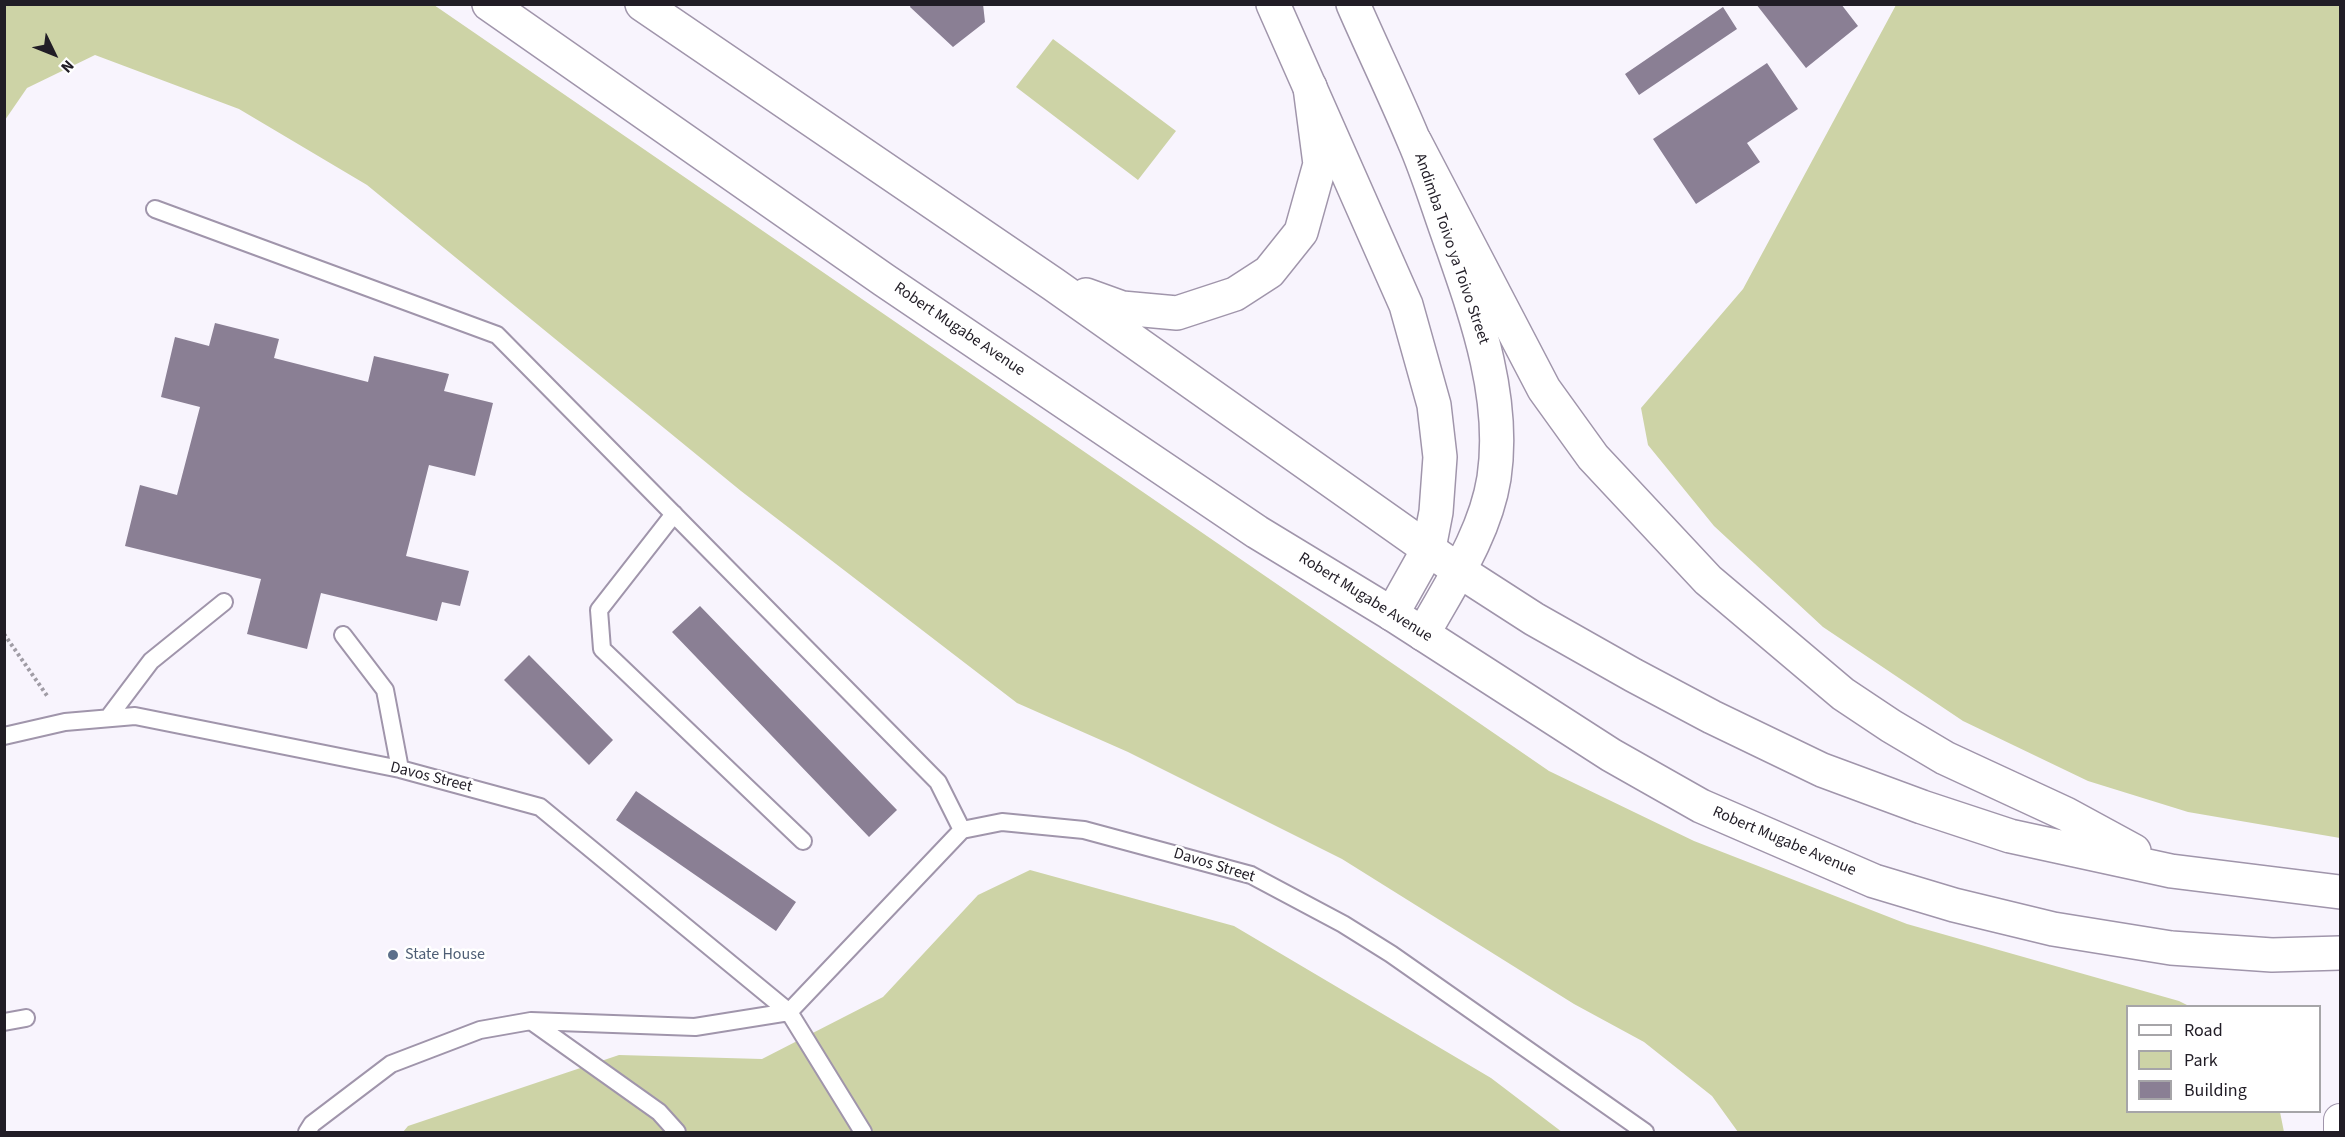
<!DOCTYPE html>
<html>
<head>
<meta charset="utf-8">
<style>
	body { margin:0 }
	#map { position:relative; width:2345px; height:1137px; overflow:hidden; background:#f8f4fd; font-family:"Source Sans 3",sans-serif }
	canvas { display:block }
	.frame { position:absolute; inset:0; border:6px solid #211d26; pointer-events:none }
	.legend { position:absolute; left:2126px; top:1005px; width:195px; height:108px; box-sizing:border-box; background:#fff; border:2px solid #a6a5a8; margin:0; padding:8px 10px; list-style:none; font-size:18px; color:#211d26 }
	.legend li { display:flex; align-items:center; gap:12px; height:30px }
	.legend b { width:30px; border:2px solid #a6a5a8 }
	.north { position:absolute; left:24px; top:24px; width:60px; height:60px; -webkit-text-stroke:4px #fff; paint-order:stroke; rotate:133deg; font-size:16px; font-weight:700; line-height:24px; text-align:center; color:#211d26 }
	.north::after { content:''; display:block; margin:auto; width:21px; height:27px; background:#211d26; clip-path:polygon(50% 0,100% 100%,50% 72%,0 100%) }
</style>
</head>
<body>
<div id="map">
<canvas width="2345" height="1137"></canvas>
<div class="frame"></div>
<ul class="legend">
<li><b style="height:8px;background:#fff"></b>Road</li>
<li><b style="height:16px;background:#cdd3a6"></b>Park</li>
<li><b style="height:16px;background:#8a7f94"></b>Building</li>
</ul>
<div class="north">N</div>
</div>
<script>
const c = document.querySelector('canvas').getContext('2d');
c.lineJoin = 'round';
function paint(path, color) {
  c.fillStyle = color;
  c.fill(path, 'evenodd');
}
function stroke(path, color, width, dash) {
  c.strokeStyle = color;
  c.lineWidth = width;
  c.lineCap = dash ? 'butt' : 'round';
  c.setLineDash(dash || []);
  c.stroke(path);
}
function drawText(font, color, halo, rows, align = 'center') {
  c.font = font + ' "Source Sans 3",sans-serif';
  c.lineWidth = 5;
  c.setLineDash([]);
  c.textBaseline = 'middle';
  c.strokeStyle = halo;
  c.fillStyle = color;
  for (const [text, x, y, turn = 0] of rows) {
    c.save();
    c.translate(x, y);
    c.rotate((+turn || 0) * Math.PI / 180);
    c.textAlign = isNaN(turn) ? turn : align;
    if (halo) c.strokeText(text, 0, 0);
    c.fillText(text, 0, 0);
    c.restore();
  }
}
paint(new Path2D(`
	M5,4L434,5L1549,771L1694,841L1907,924L2179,1001L2189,1006H2128V1112H2280L2284,1132H1738L1712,1096L1644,1042L1574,1004L1342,859L1128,752L1017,703L741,491L367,185L239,109L95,55L27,88L5,120Z
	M1896,5H2340V838L2188,812L2088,781L1963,721L1823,627L1714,526L1648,445L1641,408L1743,289Z
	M1053,39L1176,131L1138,180L1016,87Z
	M1030,870L1234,926L1491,1078L1562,1132H403L408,1126L619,1055L762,1059L883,997L978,895Z`), '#cdd3a6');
paint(new Path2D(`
	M911,4H983L985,22L953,47L910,7Z
	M1756,4H1841L1858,26L1806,68Z
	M1723,7L1737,29L1639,95L1625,74Z
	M1767,63L1798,109L1747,143L1760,162L1696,204L1653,139Z
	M215,323L279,339L274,358L368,382L374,356L449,374L444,391L493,403L475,476L429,465L406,556L469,571L460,606L442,602L437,621L321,593L307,649L247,634L261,579L125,546L140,485L177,495L200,407L161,397L175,337L209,346Z
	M700,606L897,810L869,837L672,632Z
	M529,655L613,740L589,765L504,680Z
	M636,791L796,902L776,931L616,820Z`), '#8a7f94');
const service = new Path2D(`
	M155,209L497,335L938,782L962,830
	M674,514L599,610L602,649L803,841
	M343,635L385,690L400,769
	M108,718L151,661L224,602
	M4,736L65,722L135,716L400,769L540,807L789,1012L863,1132
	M531,1021L659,1112L677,1132
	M4,1022L26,1018
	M307,1132L312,1124L391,1064L480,1030L531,1021L695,1027L789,1012L962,830L1002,822L1084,830L1251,875L1343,924L1391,954L1645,1132`);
const minor = new Path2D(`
	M2340,1120V1130`);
const tertiary = new Path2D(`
	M1273,4L1406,305L1434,405L1440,457L1436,512L1429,548L1392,614
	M1353,4C1373,50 1395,95 1414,141C1428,173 1438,207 1450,240C1476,315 1506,397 1494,478C1485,535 1450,585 1423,634`);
const secondary = new Path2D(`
	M489,4L884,280L1257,532L1392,614L1611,755L1701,806L1874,881L1954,905L2053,929L2171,948L2272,955L2340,953
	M642,4L1053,284L1458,570L1534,619L1633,675L1712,717L1822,770L1922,807L2010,836L2171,871L2340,892
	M1415,142L1544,389L1593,457L1708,580L1843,694L1891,726L1945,758L2066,814L2134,851
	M1086,295L1122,308L1177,313L1235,294L1269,272L1301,232L1320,164L1310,87`);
stroke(service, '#a095ab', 20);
stroke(minor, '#a095ab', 34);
stroke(tertiary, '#a095ab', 36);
stroke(secondary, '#a095ab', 36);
stroke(new Path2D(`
	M4,634L48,697`), '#a09ca5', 4, [3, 3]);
stroke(service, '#fff', 16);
stroke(minor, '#fff', 32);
stroke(tertiary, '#fff', 33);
stroke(secondary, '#fff', 33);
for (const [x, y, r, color] of [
	[393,955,6,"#5c6f8a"]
]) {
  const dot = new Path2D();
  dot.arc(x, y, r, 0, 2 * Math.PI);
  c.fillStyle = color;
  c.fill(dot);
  stroke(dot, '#fff', 2);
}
drawText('16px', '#211d26', '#fff', [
	["Andimba Toivo ya Toivo Street",1451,249,71],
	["Robert Mugabe Avenue",959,330,34],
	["Robert Mugabe Avenue",1365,598,32],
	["Davos Street",431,778,14],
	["Robert Mugabe Avenue",1784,842,23],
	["Davos Street",1214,866,17]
]);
drawText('16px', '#4e5e75', '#fff', [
	["State House",405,955]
], 'left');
</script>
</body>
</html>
